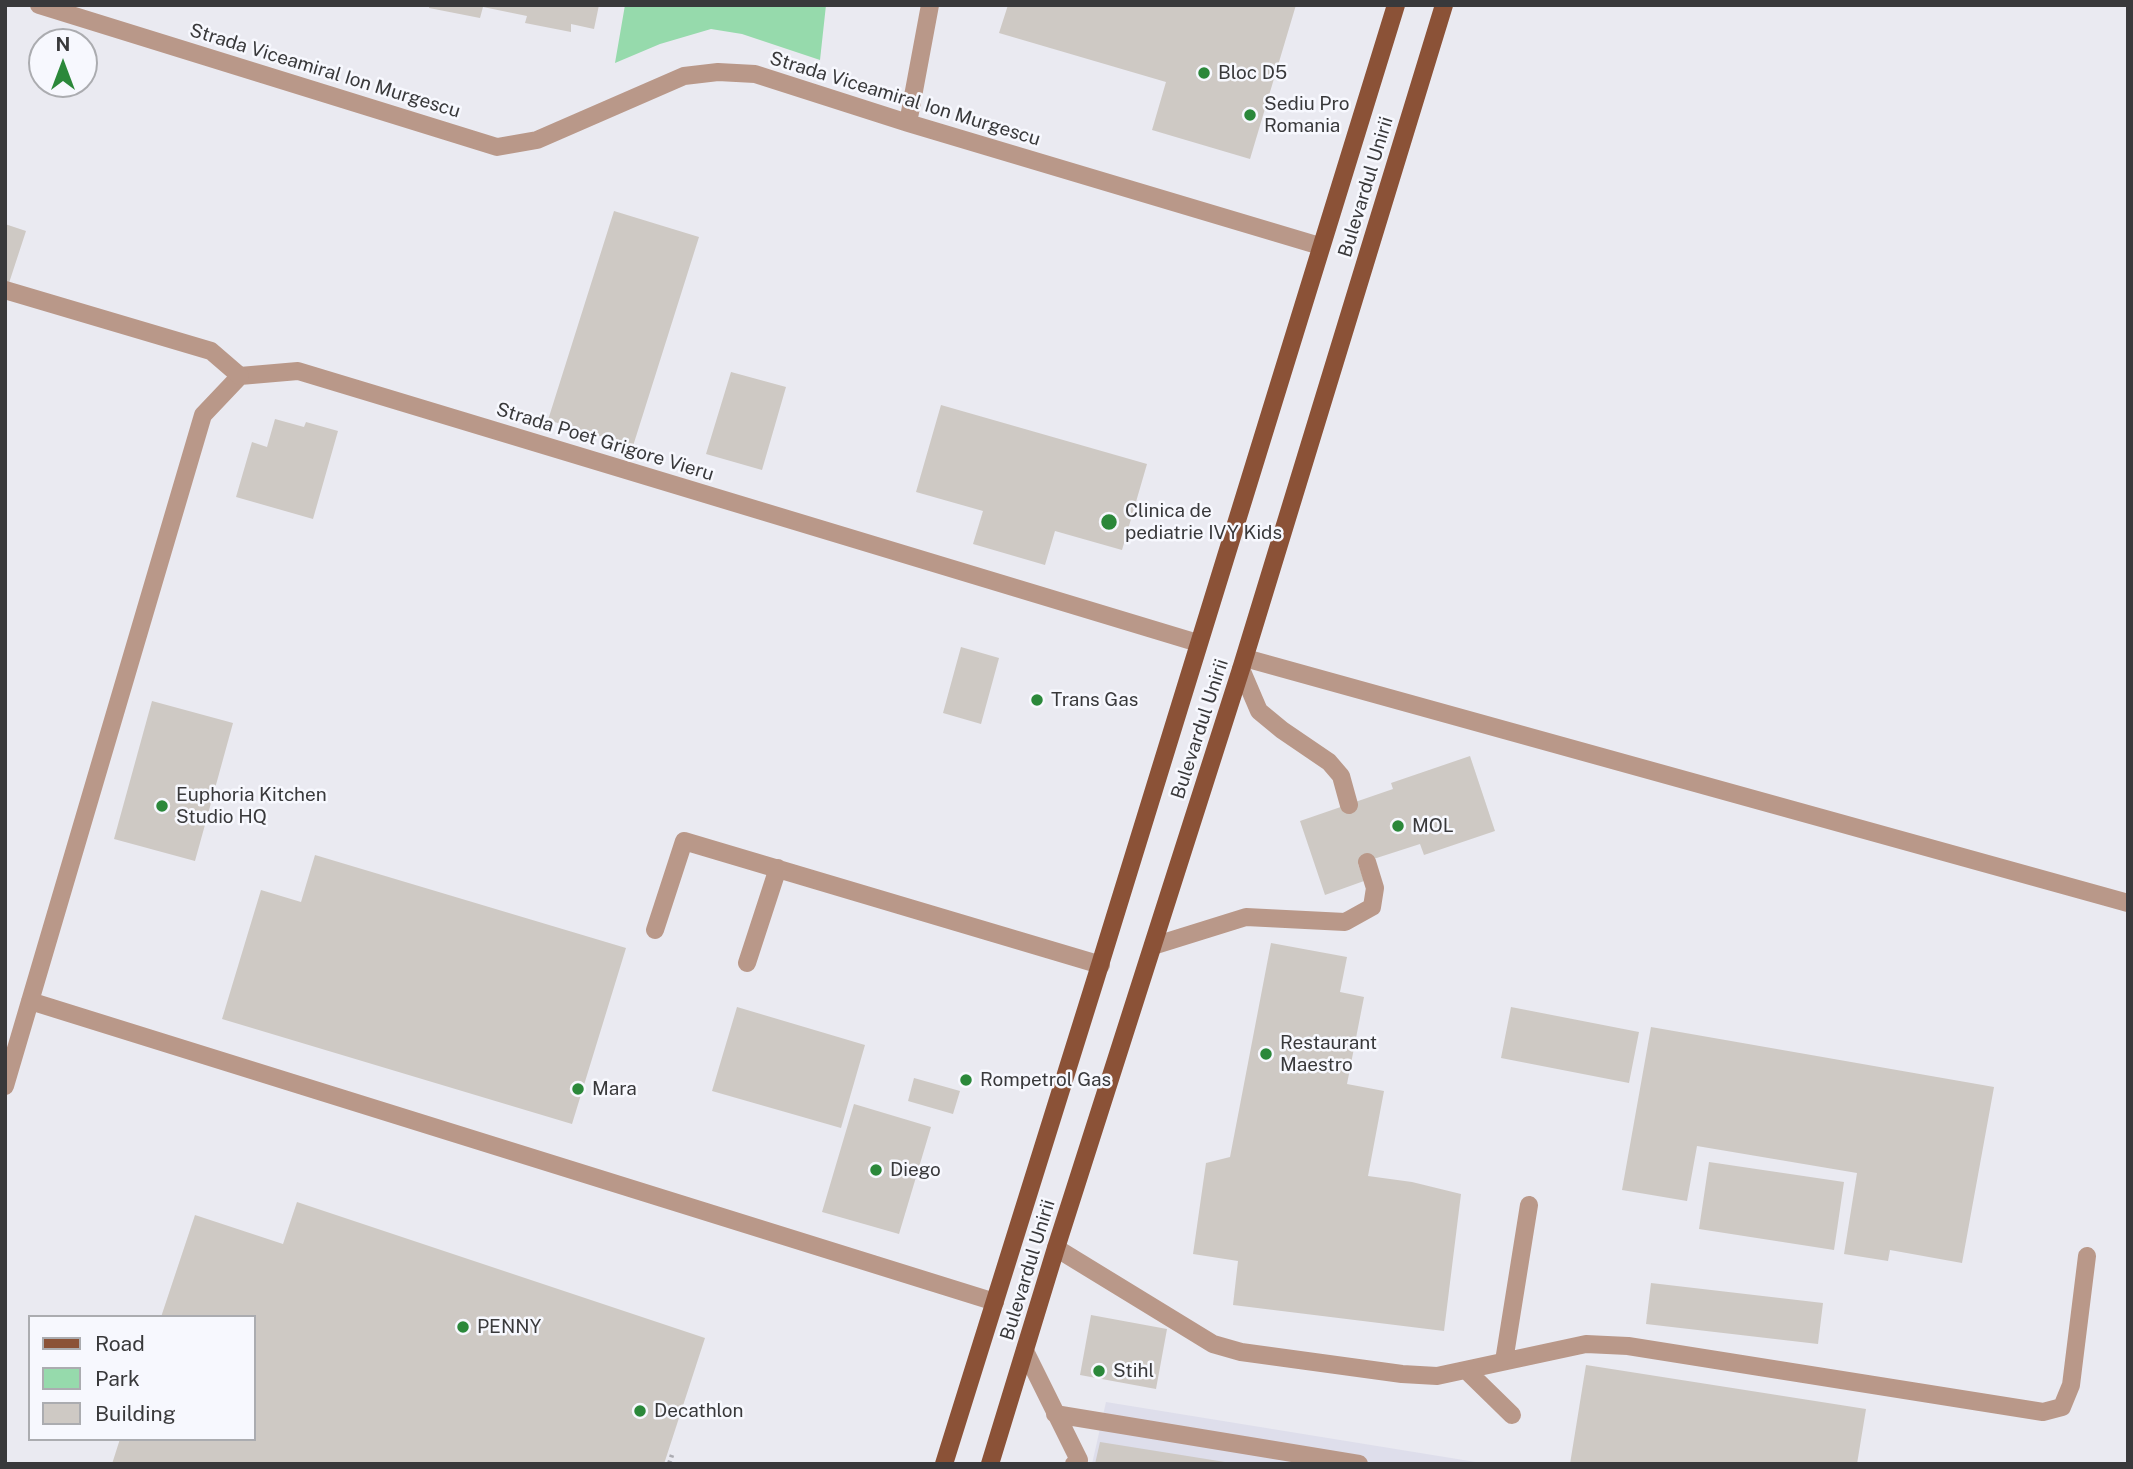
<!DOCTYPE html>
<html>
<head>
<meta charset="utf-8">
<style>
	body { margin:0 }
	#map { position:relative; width:2133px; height:1469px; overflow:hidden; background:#eaeaf1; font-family:"Public Sans",sans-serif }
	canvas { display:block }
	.frame { position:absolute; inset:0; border:7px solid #39393b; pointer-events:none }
	.legend { position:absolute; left:28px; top:1315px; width:228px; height:126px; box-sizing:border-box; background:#f7f8fe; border:2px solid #abacb0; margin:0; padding:9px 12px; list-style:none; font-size:21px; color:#39393b }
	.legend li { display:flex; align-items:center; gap:14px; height:35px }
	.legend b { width:35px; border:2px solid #abacb0 }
	.north { position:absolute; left:28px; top:28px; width:70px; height:70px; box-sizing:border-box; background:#f7f8fe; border:2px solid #abacb0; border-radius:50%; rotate:0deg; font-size:19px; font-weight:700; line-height:28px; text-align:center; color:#39393b }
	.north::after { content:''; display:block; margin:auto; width:24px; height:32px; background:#2b883a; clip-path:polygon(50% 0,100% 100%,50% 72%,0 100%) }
</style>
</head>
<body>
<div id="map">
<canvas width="2133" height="1469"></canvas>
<div class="frame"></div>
<ul class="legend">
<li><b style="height:9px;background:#8b5237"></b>Road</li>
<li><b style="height:19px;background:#96daac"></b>Park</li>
<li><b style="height:19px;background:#cec9c4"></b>Building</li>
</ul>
<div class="north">N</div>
</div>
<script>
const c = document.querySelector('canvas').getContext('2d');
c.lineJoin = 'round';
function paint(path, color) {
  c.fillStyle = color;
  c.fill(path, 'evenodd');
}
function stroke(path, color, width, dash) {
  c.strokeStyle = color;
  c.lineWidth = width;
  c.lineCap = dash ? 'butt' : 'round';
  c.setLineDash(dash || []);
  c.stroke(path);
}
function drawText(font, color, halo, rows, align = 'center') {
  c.font = font + ' "Public Sans",sans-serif';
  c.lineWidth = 5;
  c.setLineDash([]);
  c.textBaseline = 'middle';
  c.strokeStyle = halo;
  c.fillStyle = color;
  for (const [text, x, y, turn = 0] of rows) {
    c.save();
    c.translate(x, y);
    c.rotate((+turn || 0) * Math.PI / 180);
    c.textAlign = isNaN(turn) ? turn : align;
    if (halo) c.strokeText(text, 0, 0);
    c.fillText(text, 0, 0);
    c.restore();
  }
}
paint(new Path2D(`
	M1106,1402L1488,1464H1092Z`), '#dedeeb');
paint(new Path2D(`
	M625,5H826L820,60L742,34L711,29L660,44L615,63Z`), '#96daac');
paint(new Path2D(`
	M429,5H599L594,29L571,24V32L525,23L527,16L483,7L480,18L429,8Z
	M1008,5H1296L1250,159L1152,130L1166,82L999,33Z
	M614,211L699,237L633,446L548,420Z
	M5,224L26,231L9,283L5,282Z
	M731,372L786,387L762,470L706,454Z
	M941,405L1147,464L1122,550L1055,531L1045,565L973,544L983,511L916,492Z
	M275,419L304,427L306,422L338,431L313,519L236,497L252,442L267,447Z
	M961,647L999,658L981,724L943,713Z
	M152,701L233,723L195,861L114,839Z
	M1470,756L1495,831L1424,855L1420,844L1358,864L1364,881L1325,895L1300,821L1393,789L1391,783Z
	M315,855L626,948L572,1124L222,1019L261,890L301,902Z
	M1271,943L1347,957L1340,992L1364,997L1347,1084L1384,1091L1368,1176L1412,1182L1461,1194L1444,1331L1233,1305L1238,1261L1193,1254L1206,1163L1230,1157Z
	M737,1007L865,1045L841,1128L712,1091Z
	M1511,1007L1639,1032L1629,1083L1501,1058Z
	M1651,1027L1994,1087L1962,1263L1890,1250L1888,1261L1844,1254L1857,1173L1697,1146L1687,1201L1622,1190Z
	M914,1078L960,1091L953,1114L908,1101Z
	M854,1104L931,1127L899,1234L822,1212Z
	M1709,1162L1844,1182L1834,1250L1699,1229Z
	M297,1202L705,1338L664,1464H112L120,1439H254V1317H161L195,1215L283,1244Z
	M1651,1283L1823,1303L1818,1344L1646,1324Z
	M1091,1315L1167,1329L1156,1389L1080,1375Z
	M1586,1365L1866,1409L1857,1464H1570Z
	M1100,1442L1225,1462V1464H1095Z`), '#cec9c4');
stroke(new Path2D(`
	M669,1464L672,1455`), '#acacb2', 4.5, [3.5, 3.5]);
stroke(new Path2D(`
	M1241,669L1259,711L1282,730L1329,762L1341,776L1349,805
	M655,930L684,841L1101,965
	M1153,946L1246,917L1345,922L1372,907L1375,888L1367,862
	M747,963L778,868
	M30,1001L995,1302
	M5,1086L203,415L240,376L298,371L1198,643
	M1056,1248L1213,1344L1241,1352L1402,1374L1437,1376L1586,1344L1628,1346L2043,1412L2062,1407L2071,1385L2087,1256
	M1025,1351L1079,1460L1074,1464
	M1504,1361L1529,1205
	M1467,1371L1512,1415
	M1055,1414L1359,1464`), '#b99889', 18);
stroke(new Path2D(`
	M39,5L497,147L537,140L684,76L718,72L755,74L908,123L1320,246
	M908,123L930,5
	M5,290L211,351L240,376
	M1245,658L2128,903`), '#b99889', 18);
stroke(new Path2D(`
	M944,1464C1099,979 1242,491 1396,5
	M990,1464L1056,1248L1241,669L1444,5`), '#8b5237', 18);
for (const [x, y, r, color] of [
	[1204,73,7,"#2b883a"],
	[1250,115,7,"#2b883a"],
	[1109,522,9,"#2b883a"],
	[1037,700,7,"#2b883a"],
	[162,806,7,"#2b883a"],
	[1398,826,7,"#2b883a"],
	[1266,1054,7,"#2b883a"],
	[966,1080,7,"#2b883a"],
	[578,1089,7,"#2b883a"],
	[876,1170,7,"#2b883a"],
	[463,1327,7,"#2b883a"],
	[1099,1371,7,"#2b883a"],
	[640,1411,7,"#2b883a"]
]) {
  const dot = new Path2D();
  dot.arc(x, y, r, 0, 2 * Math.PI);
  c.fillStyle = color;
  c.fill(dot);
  stroke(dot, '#f7f8fe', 2.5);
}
drawText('19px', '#39393b', '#f7f8fe', [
	["Strada Viceamiral Ion Murgescu",325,71,17],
	["Strada Viceamiral Ion Murgescu",905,99,17],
	["Bulevardul Unirii",1366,187,-73],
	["Strada Poet Grigore Vieru",605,442,17],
	["Bulevardul Unirii",1200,729,-72],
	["Bulevardul Unirii",1028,1270,-73]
]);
drawText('19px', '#39393b', '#f7f8fe', [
	["Bloc D5",1218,73],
	["Sediu Pro",1264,104],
	["Romania",1264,126],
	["Clinica de",1125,511],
	["pediatrie IVY Kids",1125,533],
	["Trans Gas",1051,700],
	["Euphoria Kitchen",176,795],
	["Studio HQ",176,817],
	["MOL",1412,826],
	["Restaurant",1280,1043],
	["Maestro",1280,1065],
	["Rompetrol Gas",980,1080],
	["Mara",592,1089],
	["Diego",890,1170],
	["PENNY",477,1327],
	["Stihl",1113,1371],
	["Decathlon",654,1411]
], 'left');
</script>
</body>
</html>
